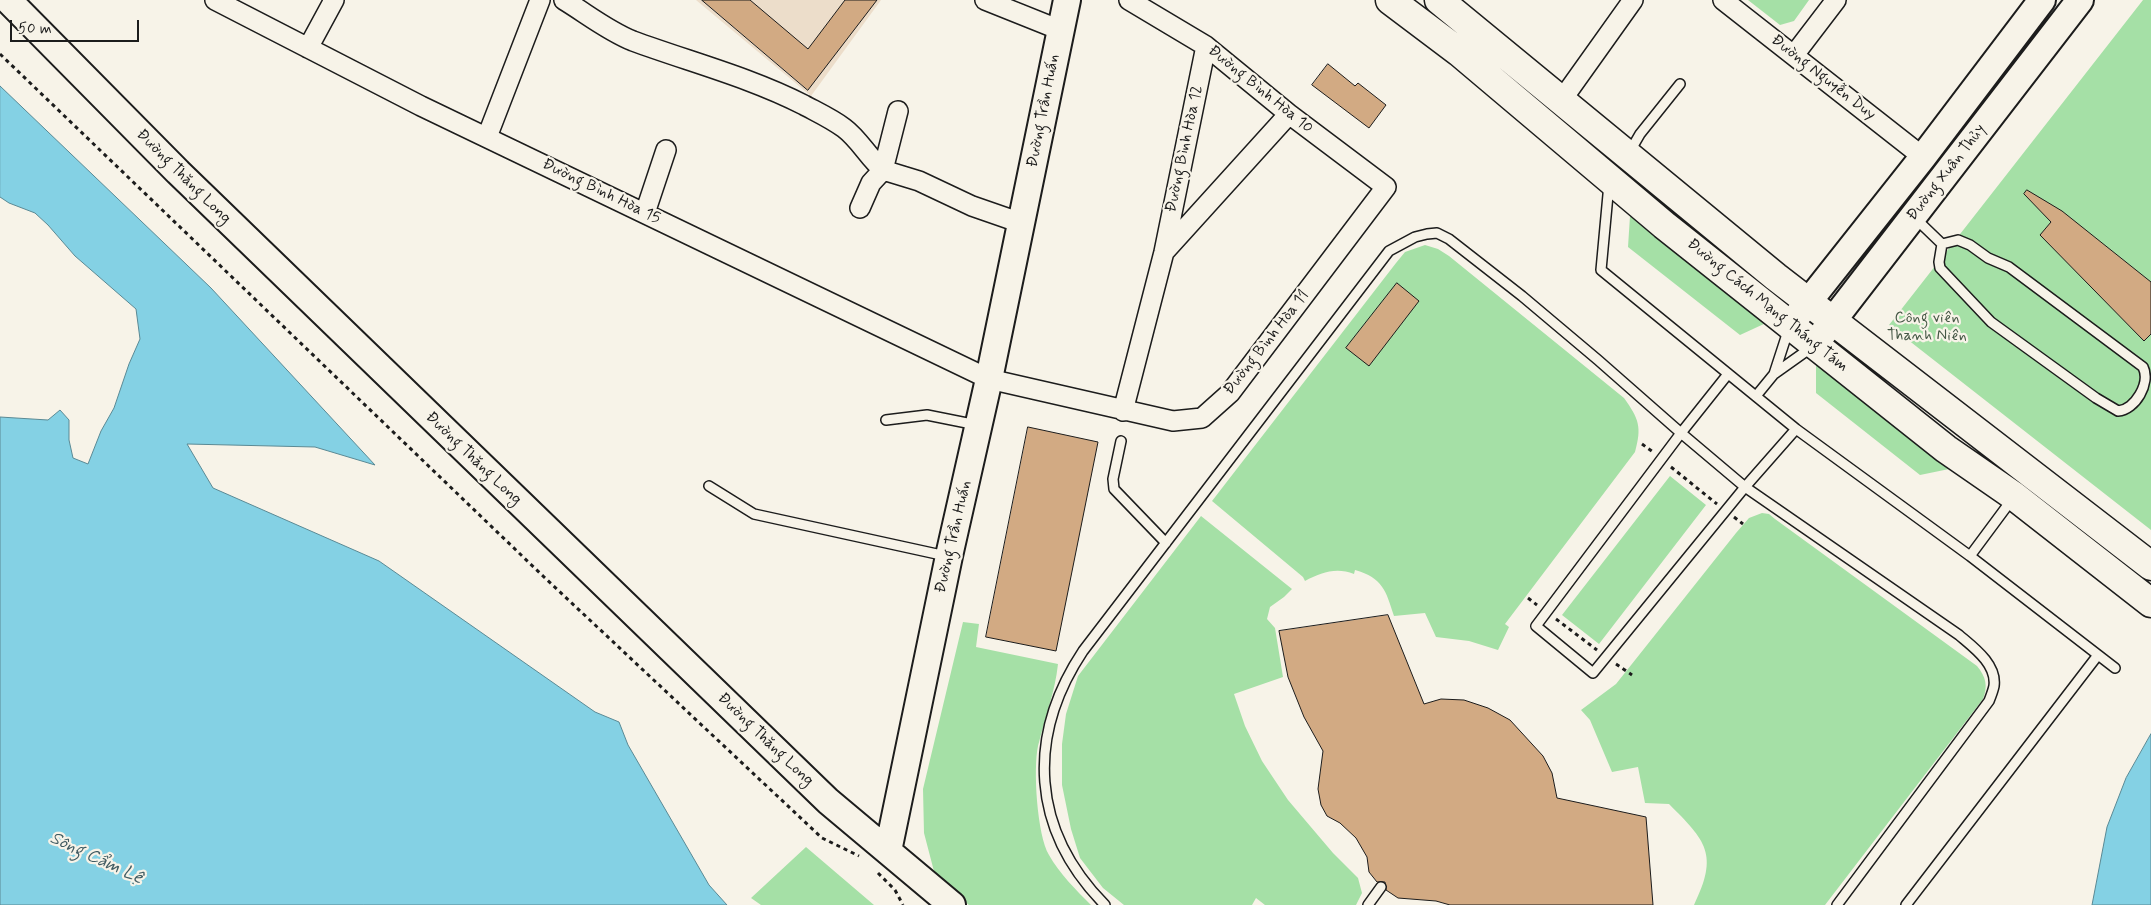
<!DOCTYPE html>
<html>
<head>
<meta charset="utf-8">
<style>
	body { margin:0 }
	#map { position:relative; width:2151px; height:905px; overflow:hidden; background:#f7f3e8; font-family:Mynerve,sans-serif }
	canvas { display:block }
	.scale { position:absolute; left:10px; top:20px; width:129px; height:22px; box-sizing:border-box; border:2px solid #1c1c1c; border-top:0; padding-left:6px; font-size:15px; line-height:18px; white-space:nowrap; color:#1c1c1c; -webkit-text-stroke:4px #f7f3e8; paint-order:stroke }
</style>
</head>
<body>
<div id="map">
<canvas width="2151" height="905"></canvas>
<div class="scale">50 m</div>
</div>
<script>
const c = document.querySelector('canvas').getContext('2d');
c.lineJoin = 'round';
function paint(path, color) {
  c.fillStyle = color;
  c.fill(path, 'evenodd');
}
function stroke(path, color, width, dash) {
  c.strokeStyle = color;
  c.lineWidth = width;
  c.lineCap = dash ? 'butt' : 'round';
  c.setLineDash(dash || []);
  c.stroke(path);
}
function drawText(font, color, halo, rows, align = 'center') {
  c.font = font + ' Mynerve,sans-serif';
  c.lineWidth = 4.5;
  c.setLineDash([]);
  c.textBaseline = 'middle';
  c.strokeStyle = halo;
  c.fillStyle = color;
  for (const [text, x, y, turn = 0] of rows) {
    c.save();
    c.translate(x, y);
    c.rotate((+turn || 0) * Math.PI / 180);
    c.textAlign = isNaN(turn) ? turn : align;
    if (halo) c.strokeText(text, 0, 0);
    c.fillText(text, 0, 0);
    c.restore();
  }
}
paint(new Path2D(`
	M696,0H881L811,96Z`), '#ecddca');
paint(new Path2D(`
	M1748,0H1809L1794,21L1780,25Z
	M2143,0H2151V530L1889,325Z
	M1630,216L1766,323L1740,335L1628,247Z
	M1425,245L1438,249L1449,256L1624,398C1639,419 1642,427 1635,452L1505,624L1509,627L1498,650L1469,641L1436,637L1425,613L1394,616C1386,591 1383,578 1355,570L1354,574C1337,567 1321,572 1305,581L1303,577L1212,501L1396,263L1405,252Z
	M1816,364L1954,468L1920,475L1816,393Z
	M1670,476L1706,505L1599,644L1562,615Z
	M1762,513L1769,514L1775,519L1977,666C1986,677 1988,686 1983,699L1825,905H1694C1719,854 1706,841 1669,804L1645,803L1638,767L1612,772L1590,720L1581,710L1616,684L1736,533L1749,518Z
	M1201,516L1292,589L1284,597L1270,607L1267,619L1275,628L1283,677L1234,694L1245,726L1262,761L1288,800L1333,853L1358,878L1362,893L1356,905H1265L1256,898L1252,905H1124L1103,888L1080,858L1071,829L1062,785V744L1066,714L1078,676Z
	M963,622L979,624L976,647L1058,664C1055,692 1045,718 1038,746C1033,768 1037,835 1049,855C1059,873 1076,890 1091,905H969L936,879L924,833L923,789Z
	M806,847L874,905H761L751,898Z`), '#a5e0a6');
const water = new Path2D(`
	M0,86L211,288L375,465L315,447L187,444L213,488L379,561L595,712L619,722L628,745L709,885L727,905H0V417L48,420L60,410L69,420V440L73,458L88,464L101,431L114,408L129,364L140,339L136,309L75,256L48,225L35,213L9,203L0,197Z
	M2151,734V905H2092L2107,827L2126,778Z`);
paint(water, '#84d1e4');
stroke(water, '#5a8994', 1);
const building = new Path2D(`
	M702,0H750L808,49L845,0H877L808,90Z
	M1328,64L1355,86L1358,83L1386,105L1369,128L1312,85Z
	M2027,190L2062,211L2151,282V334L2144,341L2040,235L2051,222L2024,194Z
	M1397,283L1419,301L1369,366L1346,348Z
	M1028,427L1098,442L1056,651L986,637Z
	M1388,615L1424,704L1441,699L1464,700L1488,708L1510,720L1543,756L1552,773L1557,798L1646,817L1653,905H1450L1436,901L1398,898L1386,890L1385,882H1377L1369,872L1367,857L1356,838L1340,823L1327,816L1321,805L1318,789L1323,751L1304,717L1288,677L1279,631Z`);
paint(building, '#d2aa83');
stroke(building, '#1c1c1c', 1);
const lane = new Path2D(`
	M1629,153L1640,134L1680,84
	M1609,184L1601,270L1796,429L1970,556L2115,668
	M1915,218L1942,244
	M1958,240L1970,245L1988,258L2009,267L2143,367C2151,383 2135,410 2118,411L2096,398L1991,322L1940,268L1939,262L1942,244Z
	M1728,374L1681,433L1536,626L1593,673L1745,487L1796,429
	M1774,374L1789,328
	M1756,396L1774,374L1812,347
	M886,420L927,415L977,425
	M1121,441L1113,479L1114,489L1166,543
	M709,486L754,514L946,556
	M1970,556L2013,498
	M1105,905C1031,830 1026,737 1083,651L1389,251L1415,237L1427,234L1437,233L1449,239L1522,296L1598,360L1681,433L1745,487L1959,635C1973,647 1997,664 1994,686C1993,691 1991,696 1989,701L1837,905
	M1368,905L1381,887
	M1906,905L2098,655`);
const street = new Path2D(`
	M215,0L421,106L989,379L1173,421L1202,418L1230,393L1386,187L1289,114L1206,46L1129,0
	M564,0C587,14 608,31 633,41C690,62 749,77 804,105C817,112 832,119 844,128C859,139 868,157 883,170L898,111
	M985,0L1060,30
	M1723,0L1923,157
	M308,48L334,0
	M1794,55L1836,0
	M1561,101L1633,0
	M487,137L540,0
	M860,208L871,183L883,170L919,181L972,206L1021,223
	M645,213L666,150
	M1164,252L1289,114
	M1123,411L1164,252L1206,46`);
const secondary = new Path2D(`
	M8,0L178,172L828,801L952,905
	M1790,325L1923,157L2042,0
	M1814,345L2080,0
	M888,851L949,556L989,379L1067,0`);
const highway = new Path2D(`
	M1390,0L1459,52L1664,225L1946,449L2014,496L2151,603
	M1439,0L1776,277L2151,566`);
stroke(lane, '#1c1c1c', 12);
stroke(street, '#1c1c1c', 22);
stroke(secondary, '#1c1c1c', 30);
stroke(highway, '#1c1c1c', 31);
stroke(new Path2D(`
	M0,54L544,577L822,838L859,856
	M1642,444L1653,452
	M1671,467L1717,504
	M1734,517L1743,524
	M1528,598L1537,605
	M1556,619L1597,650
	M1616,664L1632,675
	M878,873L895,890L903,905`), '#1c1c1c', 3, [4, 4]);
stroke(lane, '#f7f3e8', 9);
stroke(street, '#f7f3e8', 19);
stroke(secondary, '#f7f3e8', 26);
stroke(highway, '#f7f3e8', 28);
drawText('16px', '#1c1c1c', '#f7f3e8', [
	["Đường Nguyễn Duy",1823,78,38],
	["Đường Bình Hòa 10",1260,90,39],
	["Đường Trần Huấn",1044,111,-79],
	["Đường Bình Hòa 12",1185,149,-78],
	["Đường Xuân Thủy",1947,173,-52],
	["Đường Thăng Long",183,177,45],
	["Đường Bình Hòa 15",601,192,26],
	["Đường Cách Mạng Tháng Tám",1767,306,39],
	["Đường Bình Hòa 11",1267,343,-52],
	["Đường Thăng Long",473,459,44],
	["Đường Trần Huấn",954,537,-77],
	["Đường Thăng Long",765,740,44]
]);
drawText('16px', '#455745', '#f7f3e8', [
	["Công viên",1927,319],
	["Thanh Niên",1927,337]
]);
drawText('italic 18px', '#405b62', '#f7f3e8', [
	["Sông Cẩm Lệ",96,859,25]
]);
</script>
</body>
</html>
